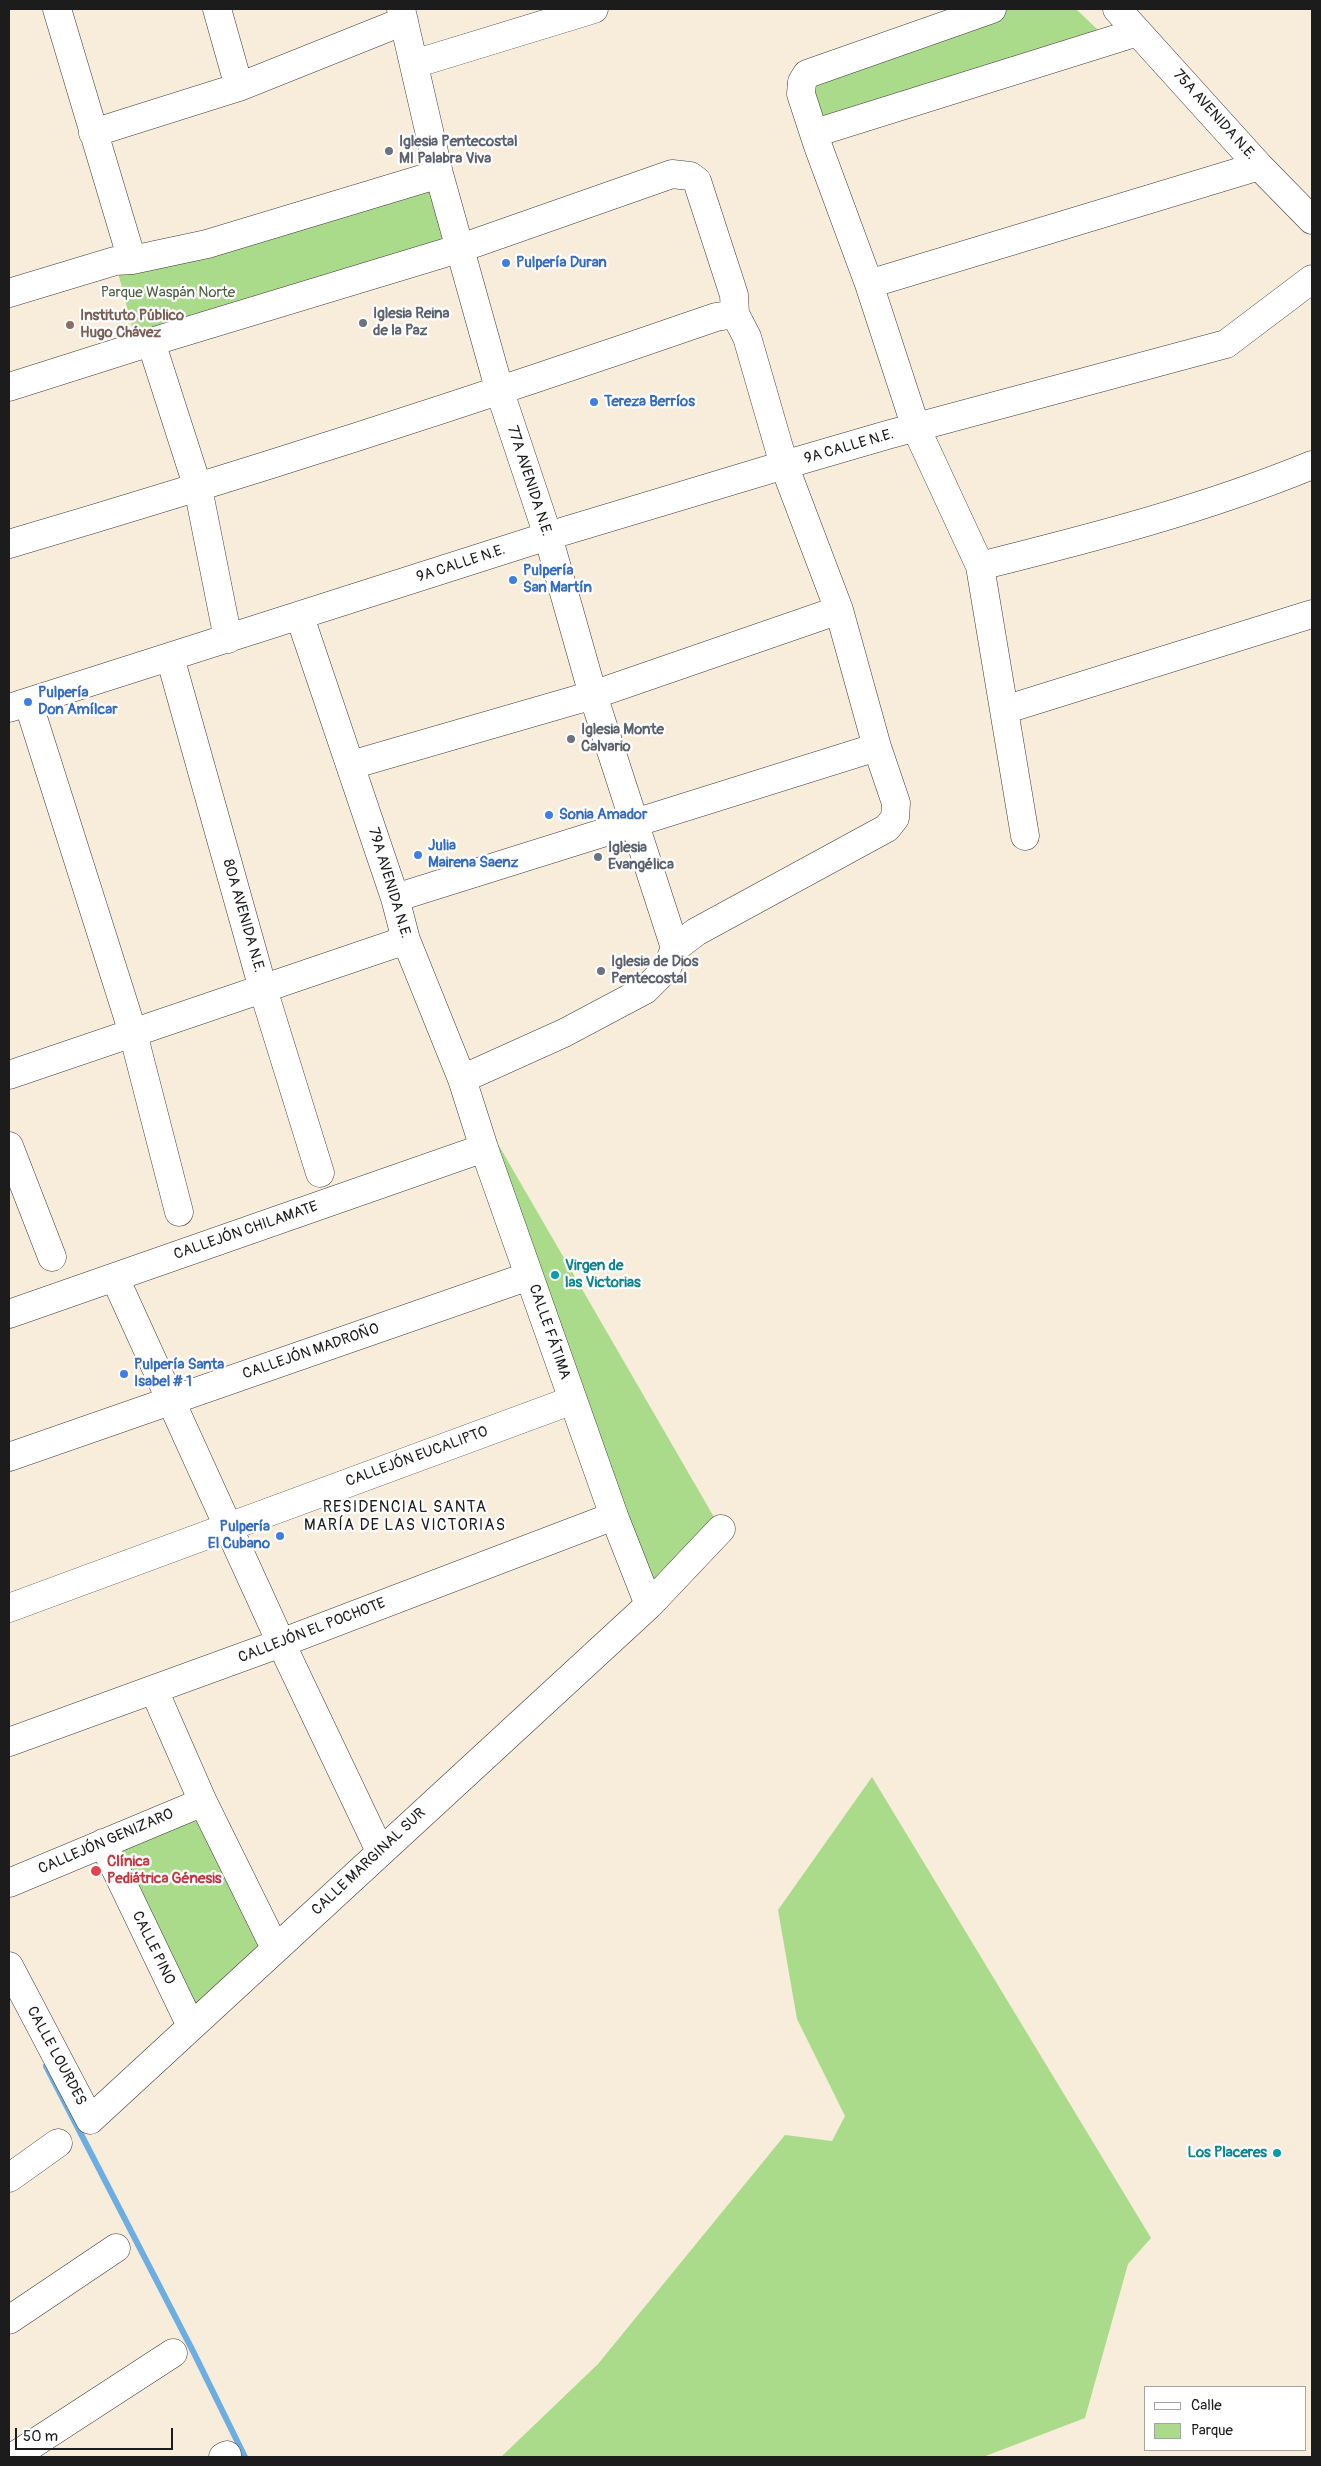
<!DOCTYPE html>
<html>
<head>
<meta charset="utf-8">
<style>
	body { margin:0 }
	#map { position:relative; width:1321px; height:2466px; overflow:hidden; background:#f8ecdb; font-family:Pangolin,sans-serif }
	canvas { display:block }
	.frame { position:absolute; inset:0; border:10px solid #1c1c1c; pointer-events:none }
	.legend { position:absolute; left:1144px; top:2386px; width:162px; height:65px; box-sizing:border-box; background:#fff; border:1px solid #a4a4a4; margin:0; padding:6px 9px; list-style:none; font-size:15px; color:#1c1c1c }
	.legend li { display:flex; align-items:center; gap:10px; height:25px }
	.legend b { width:25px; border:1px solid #a4a4a4 }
	.scale { position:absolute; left:15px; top:2428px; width:158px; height:22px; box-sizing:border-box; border:2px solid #1c1c1c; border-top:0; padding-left:6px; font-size:15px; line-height:18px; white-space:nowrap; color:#1c1c1c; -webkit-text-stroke:4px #fff; paint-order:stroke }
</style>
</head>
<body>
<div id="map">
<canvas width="1321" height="2466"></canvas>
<div class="frame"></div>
<ul class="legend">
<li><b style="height:6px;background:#fff"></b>Calle</li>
<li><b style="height:14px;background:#a9db8a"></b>Parque</li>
</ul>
<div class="scale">50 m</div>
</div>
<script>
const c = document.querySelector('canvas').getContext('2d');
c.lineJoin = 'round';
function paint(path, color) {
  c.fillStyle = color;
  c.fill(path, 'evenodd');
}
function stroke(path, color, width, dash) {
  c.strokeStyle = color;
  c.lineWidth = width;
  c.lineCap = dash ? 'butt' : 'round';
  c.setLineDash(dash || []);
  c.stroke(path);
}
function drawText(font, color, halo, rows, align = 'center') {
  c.font = font + ' Pangolin,sans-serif';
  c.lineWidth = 4.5;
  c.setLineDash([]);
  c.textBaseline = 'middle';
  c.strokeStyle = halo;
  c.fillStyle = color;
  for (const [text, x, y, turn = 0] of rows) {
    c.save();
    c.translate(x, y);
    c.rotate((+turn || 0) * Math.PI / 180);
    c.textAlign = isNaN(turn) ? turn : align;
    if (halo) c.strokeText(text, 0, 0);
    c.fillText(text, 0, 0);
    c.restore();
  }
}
paint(new Path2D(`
	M978,9H1076L1118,49L816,138L792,70Z
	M439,174L459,241L137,346L115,261Z
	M491,1132L718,1524L647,1598Z
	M872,1777L1151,2238L1128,2264L1085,2418L983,2457H501L598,2364L785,2135L832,2141L845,2116L797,2019L778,1910Z
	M203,1802L274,1946L194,2023L103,1843Z`), '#a9db8a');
stroke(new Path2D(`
	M46,2066L194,2353L245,2457`), '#6caee1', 6);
const minor = new Path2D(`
	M57,9L132,260
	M217,9L239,87
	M401,9L439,174L500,392L548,536L593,695L675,948
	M992,9L807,74L802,82L801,94L818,146L869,284L916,428L980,566L1025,836
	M1117,9L1259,166L1312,220
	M414,64L594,9
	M93,133L239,87L404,21
	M815,133L1138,32
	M869,284L1259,166
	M9,293L115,261L132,260L207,244L439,174
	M151,342L198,488L228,639
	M9,387L151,342L461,248L672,174L690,176L697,181L734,295L735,314L747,337L784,465L839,610L877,747L896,803L895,818L887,828L696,932L675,948L667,968L645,990L564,1033L462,1079
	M9,544C247,474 482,398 716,317L735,314
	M980,566C1092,538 1205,509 1312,465
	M300,617L395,898L406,940L462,1079L484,1148L614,1516L649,1605
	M170,657L263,989L320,1173
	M28,702L133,1033L179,1212
	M9,708L548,536L784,465L887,435L1226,344L1312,279
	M1004,710L1312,614
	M351,765L593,695L839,610
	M395,898L877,747
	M9,1075L406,940
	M9,1146L52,1257
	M115,1278L281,1643L380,1851
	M9,1314L484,1148
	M9,1457L529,1276
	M9,1608L573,1400
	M154,1690L203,1802L275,1948
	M9,1742L281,1643L614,1516
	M103,1843L191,2026
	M9,1883L203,1802
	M9,1966L90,2120L649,1605L721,1529
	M9,2178L58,2143
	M9,2320L116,2248
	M13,2457L173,2353
	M223,2457L227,2455`);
stroke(minor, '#3d3b39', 29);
stroke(minor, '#fff', 28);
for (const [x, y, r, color] of [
	[389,151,5,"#6b7280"],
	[506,263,5,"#3f7fe0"],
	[363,323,5,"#6b7280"],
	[70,325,5,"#8d6e63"],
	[594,402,5,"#3f7fe0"],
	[513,580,5,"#3f7fe0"],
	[28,702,5,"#3f7fe0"],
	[571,739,5,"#6b7280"],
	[549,815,5,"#3f7fe0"],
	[418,855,5,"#3f7fe0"],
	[598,857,5,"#6b7280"],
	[601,971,5,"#6b7280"],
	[555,1275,5,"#0f9aa8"],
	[124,1374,5,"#3f7fe0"],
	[280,1536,5,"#3f7fe0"],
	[96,1871,6,"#e0444e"],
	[1277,2153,5,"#0f9aa8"]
]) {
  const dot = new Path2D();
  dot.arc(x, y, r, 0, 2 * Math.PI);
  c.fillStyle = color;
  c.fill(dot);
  stroke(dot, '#fff', 2);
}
drawText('15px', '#1c1c1c', '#fff', [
	["75A AVENIDA N.E.",1214,115,48],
	["9A CALLE N.E.",849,447,-16],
	["77A AVENIDA N.E.",529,481,72],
	["9A CALLE N.E.",461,564,-18],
	["79A AVENIDA N.E.",389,883,73],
	["80A AVENIDA N.E.",243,916,74],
	["CALLEJÓN CHILAMATE",246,1231,-19],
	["CALLE FÁTIMA",549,1332,71],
	["CALLEJÓN MADROÑO",311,1352,-19],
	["CALLEJÓN EUCALIPTO",417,1457,-20],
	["CALLEJÓN EL POCHOTE",312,1631,-21],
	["CALLEJÓN GENIZARO",106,1842,-23],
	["CALLE MARGINAL SUR",369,1862,-43],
	["CALLE PINO",153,1948,64],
	["CALLE LOURDES",56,2056,62]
]);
drawText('bold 15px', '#5b616d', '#fff', [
	["Iglesia Pentecostal",399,142],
	["MI Palabra Viva",399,159],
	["Iglesia Reina",373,314],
	["de la Paz",373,331],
	["Iglesia Monte",581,730],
	["Calvario",581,747],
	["Iglesia",608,848],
	["Evangélica",608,865],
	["Iglesia de Dios",611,962],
	["Pentecostal",611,979]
], 'left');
drawText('bold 15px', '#366cbe', '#fff', [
	["Pulpería Duran",516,263],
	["Tereza Berríos",604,402],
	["Pulpería",523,571],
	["San Martín",523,588],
	["Pulpería",38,693],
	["Don Amílcar",38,710],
	["Sonia Amador",559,815],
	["Julia",428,846],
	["Mairena Saenz",428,863],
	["Pulpería Santa",134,1365],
	["Isabel # 1",134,1382],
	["Pulpería",270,1527,"right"],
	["El Cubano",270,1544,"right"]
], 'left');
drawText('15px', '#4d5f42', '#fff', [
	["Parque Waspán Norte",168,293]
]);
drawText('bold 15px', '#785e54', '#fff', [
	["Instituto Público",80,316],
	["Hugo Chávez",80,333]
], 'left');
drawText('bold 15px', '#0d838f', '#fff', [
	["Virgen de",565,1266],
	["las Victorias",565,1283],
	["Los Placeres",1267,2153,"right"]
], 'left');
drawText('bold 15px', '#be3a42', '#fff', [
	["Clínica",107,1862],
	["Pediátrica Génesis",107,1879]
], 'left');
c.letterSpacing = '1px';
drawText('16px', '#1c1c1c', '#fff', [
	["RESIDENCIAL SANTA",405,1508],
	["MARÍA DE LAS VICTORIAS",405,1526]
]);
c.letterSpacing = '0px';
</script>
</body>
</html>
